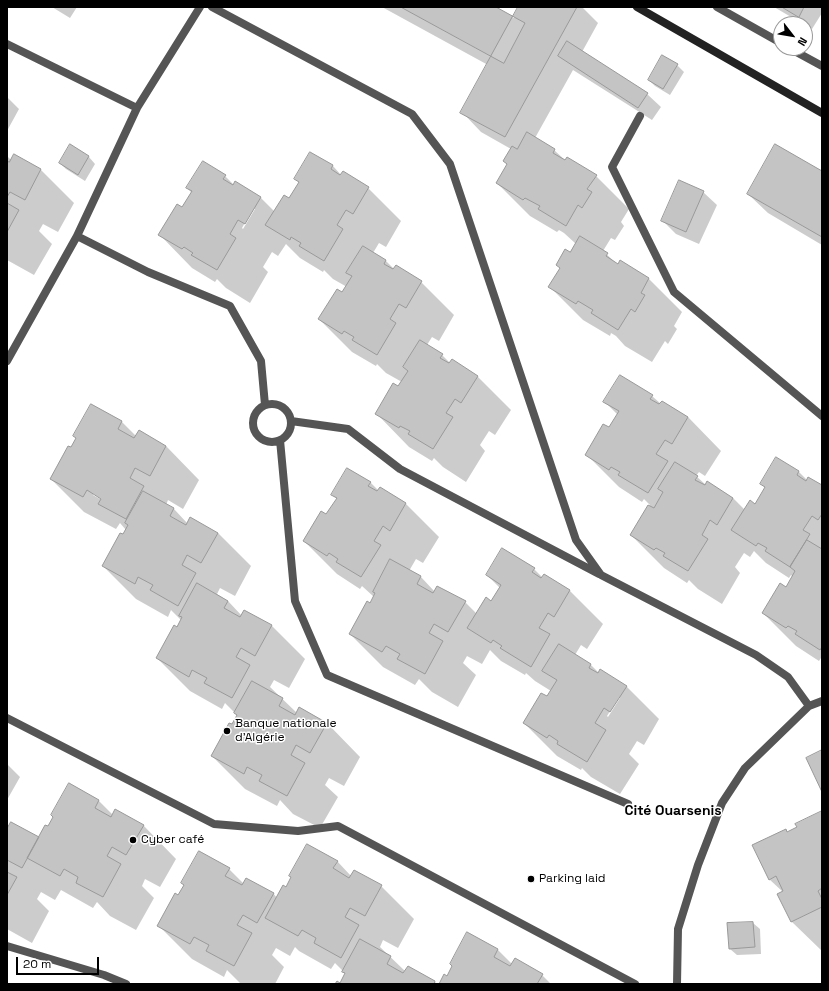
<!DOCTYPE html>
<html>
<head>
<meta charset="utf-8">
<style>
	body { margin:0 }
	#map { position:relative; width:829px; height:991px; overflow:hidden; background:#fff; font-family:"Space Grotesk",sans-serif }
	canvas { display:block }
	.frame { position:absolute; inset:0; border:8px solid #000; pointer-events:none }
	.north { position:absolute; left:773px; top:16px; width:40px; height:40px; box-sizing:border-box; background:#fff; border:1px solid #999; border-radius:50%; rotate:121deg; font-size:11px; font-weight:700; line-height:16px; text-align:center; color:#000 }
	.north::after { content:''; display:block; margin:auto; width:14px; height:18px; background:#000; clip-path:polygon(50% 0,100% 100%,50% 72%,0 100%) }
	.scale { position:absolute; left:16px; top:957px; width:83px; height:18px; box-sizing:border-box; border:2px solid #000; border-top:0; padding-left:5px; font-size:12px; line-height:14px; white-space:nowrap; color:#000; -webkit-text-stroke:3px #fff; paint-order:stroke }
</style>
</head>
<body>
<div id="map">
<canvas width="829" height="991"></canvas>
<div class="frame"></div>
<div class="north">N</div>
<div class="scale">20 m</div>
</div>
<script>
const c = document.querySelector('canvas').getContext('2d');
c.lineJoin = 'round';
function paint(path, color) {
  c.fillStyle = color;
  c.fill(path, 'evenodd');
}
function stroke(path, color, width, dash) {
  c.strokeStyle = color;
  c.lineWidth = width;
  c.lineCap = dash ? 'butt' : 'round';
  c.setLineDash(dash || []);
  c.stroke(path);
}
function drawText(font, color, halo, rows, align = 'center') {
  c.font = font + ' "Space Grotesk",sans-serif';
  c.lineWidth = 3;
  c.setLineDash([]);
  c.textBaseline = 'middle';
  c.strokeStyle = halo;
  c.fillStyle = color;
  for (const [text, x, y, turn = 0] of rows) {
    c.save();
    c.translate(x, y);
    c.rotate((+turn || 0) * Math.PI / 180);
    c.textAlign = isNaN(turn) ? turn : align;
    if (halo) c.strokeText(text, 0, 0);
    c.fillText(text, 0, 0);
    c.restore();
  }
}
paint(new Path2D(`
	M52,7H77L70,18Z
	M382,7H494L514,18L520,7H582L598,23L582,52L647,94L661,107L652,120L573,70L535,138L554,150L566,161L596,176L629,209L621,222L624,226L615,240L611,238L603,251L618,265L620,262L649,279L682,312L674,326L677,329L668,344L665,341L652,362L625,346L616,336L611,333L610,336L583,320L550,287L576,244L564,233L559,230L557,232L530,216L497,183L508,165L504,161L511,149L481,132L462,112L488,65Z
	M774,7H822V13L812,29L805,24H803Z
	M677,65L684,72L670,95L655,86L649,80Z
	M7,97L19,109L7,131Z
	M71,146L89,157L95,164L85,181L66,169L60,163Z
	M311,153L333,166L341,175L368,188L401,221L386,247L379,243L373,253L385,260L394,269L421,282L454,315L439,341L432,337L427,345L442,355L450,363L478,377L511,410L495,435L489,431L480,445L485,451L466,482L443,467L434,458L432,461L409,447L376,413L402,382L386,373L377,364L376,366L352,352L319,319L343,293L347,287L333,279L324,270L323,272L300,258L286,244L278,256L272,252L263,267L268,272L250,303L226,288L217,279L215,282L192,268L159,234L182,209L192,193L187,188L225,176L234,185L235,182L261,198L275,212L290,199L300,183L295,178ZM253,208L255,209L243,229L242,228Z
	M14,155L41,170L74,203L58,232L43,224L39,231L52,244L34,275L7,260V156L11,160Z
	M822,172V245L768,213L748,194Z
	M703,192L717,205L699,244L676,234L662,220Z
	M652,396L661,404L662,402L688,417L721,451L705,476L699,472L696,476L706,485L733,498L745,510L756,505L766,488L761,484L799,472L807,480L822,486V659L821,658L819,661L796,646L763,613L786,588L793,577L791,575L789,578L766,563L754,551L750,557L744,553L735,567L740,573L722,604L698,589L689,580L687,583L664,568L631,535L650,505L644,499L642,502L619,487L586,454L609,429L618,415L605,402Z
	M92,405L122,422L136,436L139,432L166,446L199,480L183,509L168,500L166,505L174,509L188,524L218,533L251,566L235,596L220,588L217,594L228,601L242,616L272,626L305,659L289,688L274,680L270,687L297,713L327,723L360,757L344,786L329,778L325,785L338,797L320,828L293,814L280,800L277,806L245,789L212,756L238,716L225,703L222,709L190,691L157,658L181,620L171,610L168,617L136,599L103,566L126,530L120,523L116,529L84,512L51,479L71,449ZM93,492L105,502L93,495Z
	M370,482L379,491L380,489L406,504L439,537L423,563L416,559L409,571L421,577L435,592L465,602L477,614L491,602L500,588L487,575L534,569L543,578L544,575L570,591L603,624L587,649L581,645L575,655L590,664L599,673L626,686L659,719L644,745L637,741L629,754L639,764L620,794L591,777L582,768L581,770L557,756L524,723L551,691L535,681L526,673L525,675L501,661L490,650L482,664L467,656L463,663L476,675L458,707L432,692L419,679L415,685L383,667L350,634L374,597L362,586L360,589L337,574L304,541L327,516L337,499L332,495ZM619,697L620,698L608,717L607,716Z
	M7,764L20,777L7,800Z
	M69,784L99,801L113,815L143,825L176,859L160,887L145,879L142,886L154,898L136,930L110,916L97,902L93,908L61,890L55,900L41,892L37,899L49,911L32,943L7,929V827L39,838L49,828Z
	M822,812V951L792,922L779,894L783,892L769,879L785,830L788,833Z
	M199,852L229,869L244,884L273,893L277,898L286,888L337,861L351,876L381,886L414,919L398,948L383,940L380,947L405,971L435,982L437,984H340L346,974L335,963L331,969L299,951L295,947L290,956L276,948L272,955L284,967L275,984H241L227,970L224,977L192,959L159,926L179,896L184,885L182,883Z
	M753,923L760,929L761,954L737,955L730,949Z
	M468,933L498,950L512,964L542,975L551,984H440L447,977Z`), '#0003');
const building = new Path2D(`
	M401,7H496L525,23L504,63Z
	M518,7H577L505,137L460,113Z
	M782,7H804L799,17Z
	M567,41L648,93L638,108L558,56Z
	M662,55L678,64L663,89L648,80Z
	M527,132L555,149L553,153L565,160L567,157L597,175L587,189L592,192L582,208L578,205L566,226L538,209L540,206L525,198L523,200L496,183L507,164L503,161L512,146L517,149Z
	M70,144L89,156L78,175L59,163Z
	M775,144L822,171V237L747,194Z
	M310,152L333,165L331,169L340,175L343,171L369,187L353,214L346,210L337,225L343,229L324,261L299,246L301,243L291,237L290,240L265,225L284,195L289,198L299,182L294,179Z
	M14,154L41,169L25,200L10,192L7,197V161L9,162Z
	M203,161L226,175L223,179L233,185L235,181L261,197L245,224L238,220L230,234L236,238L217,270L191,255L193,253L184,247L182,249L158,235L177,204L182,207L192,191L186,188Z
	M679,180L704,191L686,232L661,221Z
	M7,203L19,210L7,232Z
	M580,236L608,253L606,256L618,264L620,260L649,278L641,293L645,295L635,312L631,309L618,330L591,313L593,310L578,301L576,304L548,287L560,268L556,265L565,249L570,252Z
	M363,246L386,260L384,264L393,269L396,265L422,281L406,308L399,304L390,319L396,323L377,355L352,340L354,337L344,331L342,334L318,319L337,289L342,292L352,276L346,273Z
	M420,340L443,354L440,358L449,363L452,359L478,376L461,403L455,399L446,413L453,417L433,449L408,434L410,431L400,426L399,428L375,414L393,383L398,386L408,371L403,367Z
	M620,375L653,395L650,399L659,404L662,401L688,417L672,444L665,440L656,454L668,461L648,493L618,475L620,472L611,467L609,470L585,455L603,424L609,427L619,411L603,402Z
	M91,404L122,421L118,429L134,438L139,430L166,446L150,476L135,468L130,478L144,486L126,519L98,504L101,499L87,490L83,497L50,479L68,446L71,447L76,438L73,436Z
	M776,457L799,471L797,475L806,481L808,477L822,485V514L818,520L812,516L803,530L810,534L790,567L765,551L767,548L758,543L756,546L731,530L750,500L755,504L765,487L760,484Z
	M675,462L698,476L695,480L705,485L707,481L733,498L717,525L710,520L702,535L708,539L688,571L663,556L665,553L656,548L654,550L630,535L648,505L654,508L663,492L658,489Z
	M347,468L371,482L368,486L377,491L380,487L406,503L390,531L383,526L374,541L381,545L361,577L336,562L338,559L329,553L327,556L303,541L321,511L326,514L337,498L331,495Z
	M143,491L174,508L170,516L186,525L190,517L218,533L201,563L187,555L182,565L196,573L178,606L150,590L153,585L138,577L135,584L102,566L120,533L123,534L128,525L125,523Z
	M807,540L822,549V647L820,650L795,634L797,631L788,626L786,628L762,613L780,583L786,587L795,571L790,567Z
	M502,548L535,568L532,572L541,578L544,574L570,590L554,617L548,613L539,628L550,634L531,667L500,648L502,646L493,640L491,643L467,628L486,597L491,601L501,585L486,575Z
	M390,559L421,576L417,584L433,593L437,586L466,601L448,632L434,624L429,633L443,641L425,674L397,659L400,654L386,646L382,652L349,634L367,601L370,603L375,593L373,592Z
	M197,583L228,601L224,608L240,617L244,610L272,625L255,656L241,648L236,657L250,665L232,698L204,683L207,678L192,670L189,677L156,658L174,625L177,627L182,617L179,616Z
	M559,644L591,664L589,668L598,673L600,669L627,686L610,712L604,708L595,723L606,730L587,762L557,744L558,741L549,735L547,738L523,723L541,693L547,696L557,680L542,671Z
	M252,681L283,698L279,706L295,715L299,707L327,723L310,753L296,745L291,755L305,763L287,796L259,781L262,775L247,767L244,774L211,756L229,723L232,724L237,715L234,713Z
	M822,750V792L806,758Z
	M69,783L99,800L95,808L111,817L115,809L144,825L126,855L112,847L107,856L121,864L103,897L76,883L78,877L64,869L60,876L27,858L45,825L48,826L53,817L51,815Z
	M822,811V888L818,891L822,899V907L791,922L777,894L783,891L776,876L769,880L752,845L786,829L787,832L797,827L795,824Z
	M11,822L39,837L22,868L7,860V829Z
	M307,844L338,861L333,868L349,878L354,870L382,885L365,916L350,908L345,917L359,925L341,958L314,943L316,938L302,930L298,936L265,918L283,885L286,887L291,877L289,876Z
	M199,851L230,868L225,876L242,885L246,878L274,893L257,923L243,915L237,925L252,933L234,966L206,951L209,945L194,937L190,944L157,926L175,893L178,895L184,885L181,883Z
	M7,872L17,877L7,895Z
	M753,922L755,947L729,949L727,923Z
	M467,932L498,949L494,957L510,966L515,958L543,974L537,984H439L444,974L447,976L452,966L450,964Z
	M360,939L391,956L387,964L403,973L408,966L435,981L434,984H335L337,981L340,983L345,973L342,972Z`);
paint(building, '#c4c4c4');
stroke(building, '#999', 1);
stroke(new Path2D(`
	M212,7L412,114L450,164L576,540L601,575L756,655L788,677L809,706
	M717,7L781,43
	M7,44L137,108
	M789,48L822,66
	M640,116L612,167L674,292L822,416
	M77,236L148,272L230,306L261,361L265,405
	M7,361L77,236L137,108L200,7
	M253 423a19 19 0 1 1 38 0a19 19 0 1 1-38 0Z
	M291,421L348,429L400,469L599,574
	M280,440L295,601L327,675L628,804
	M7,718L214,824L298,831L338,826L635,984
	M7,946L104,975L126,984
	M677,984L678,929L698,865L722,803L745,768L809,706L822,701`), '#555', 8);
stroke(new Path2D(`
	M637,7L822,113`), '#222', 8);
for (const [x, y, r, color] of [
	[227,731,4,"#000"],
	[133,840,4,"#000"],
	[531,879,4,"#000"]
]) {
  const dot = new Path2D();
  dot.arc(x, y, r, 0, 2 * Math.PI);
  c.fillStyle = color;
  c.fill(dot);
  stroke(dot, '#fff', 1.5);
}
drawText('12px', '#000', '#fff', [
	["Banque nationale",235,724],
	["d'Algérie",235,738],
	["Cyber café",141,840],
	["Parking laid",539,879]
], 'left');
drawText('bold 14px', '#000', '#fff', [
	["Cité Ouarsenis",673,811]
]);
</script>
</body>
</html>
